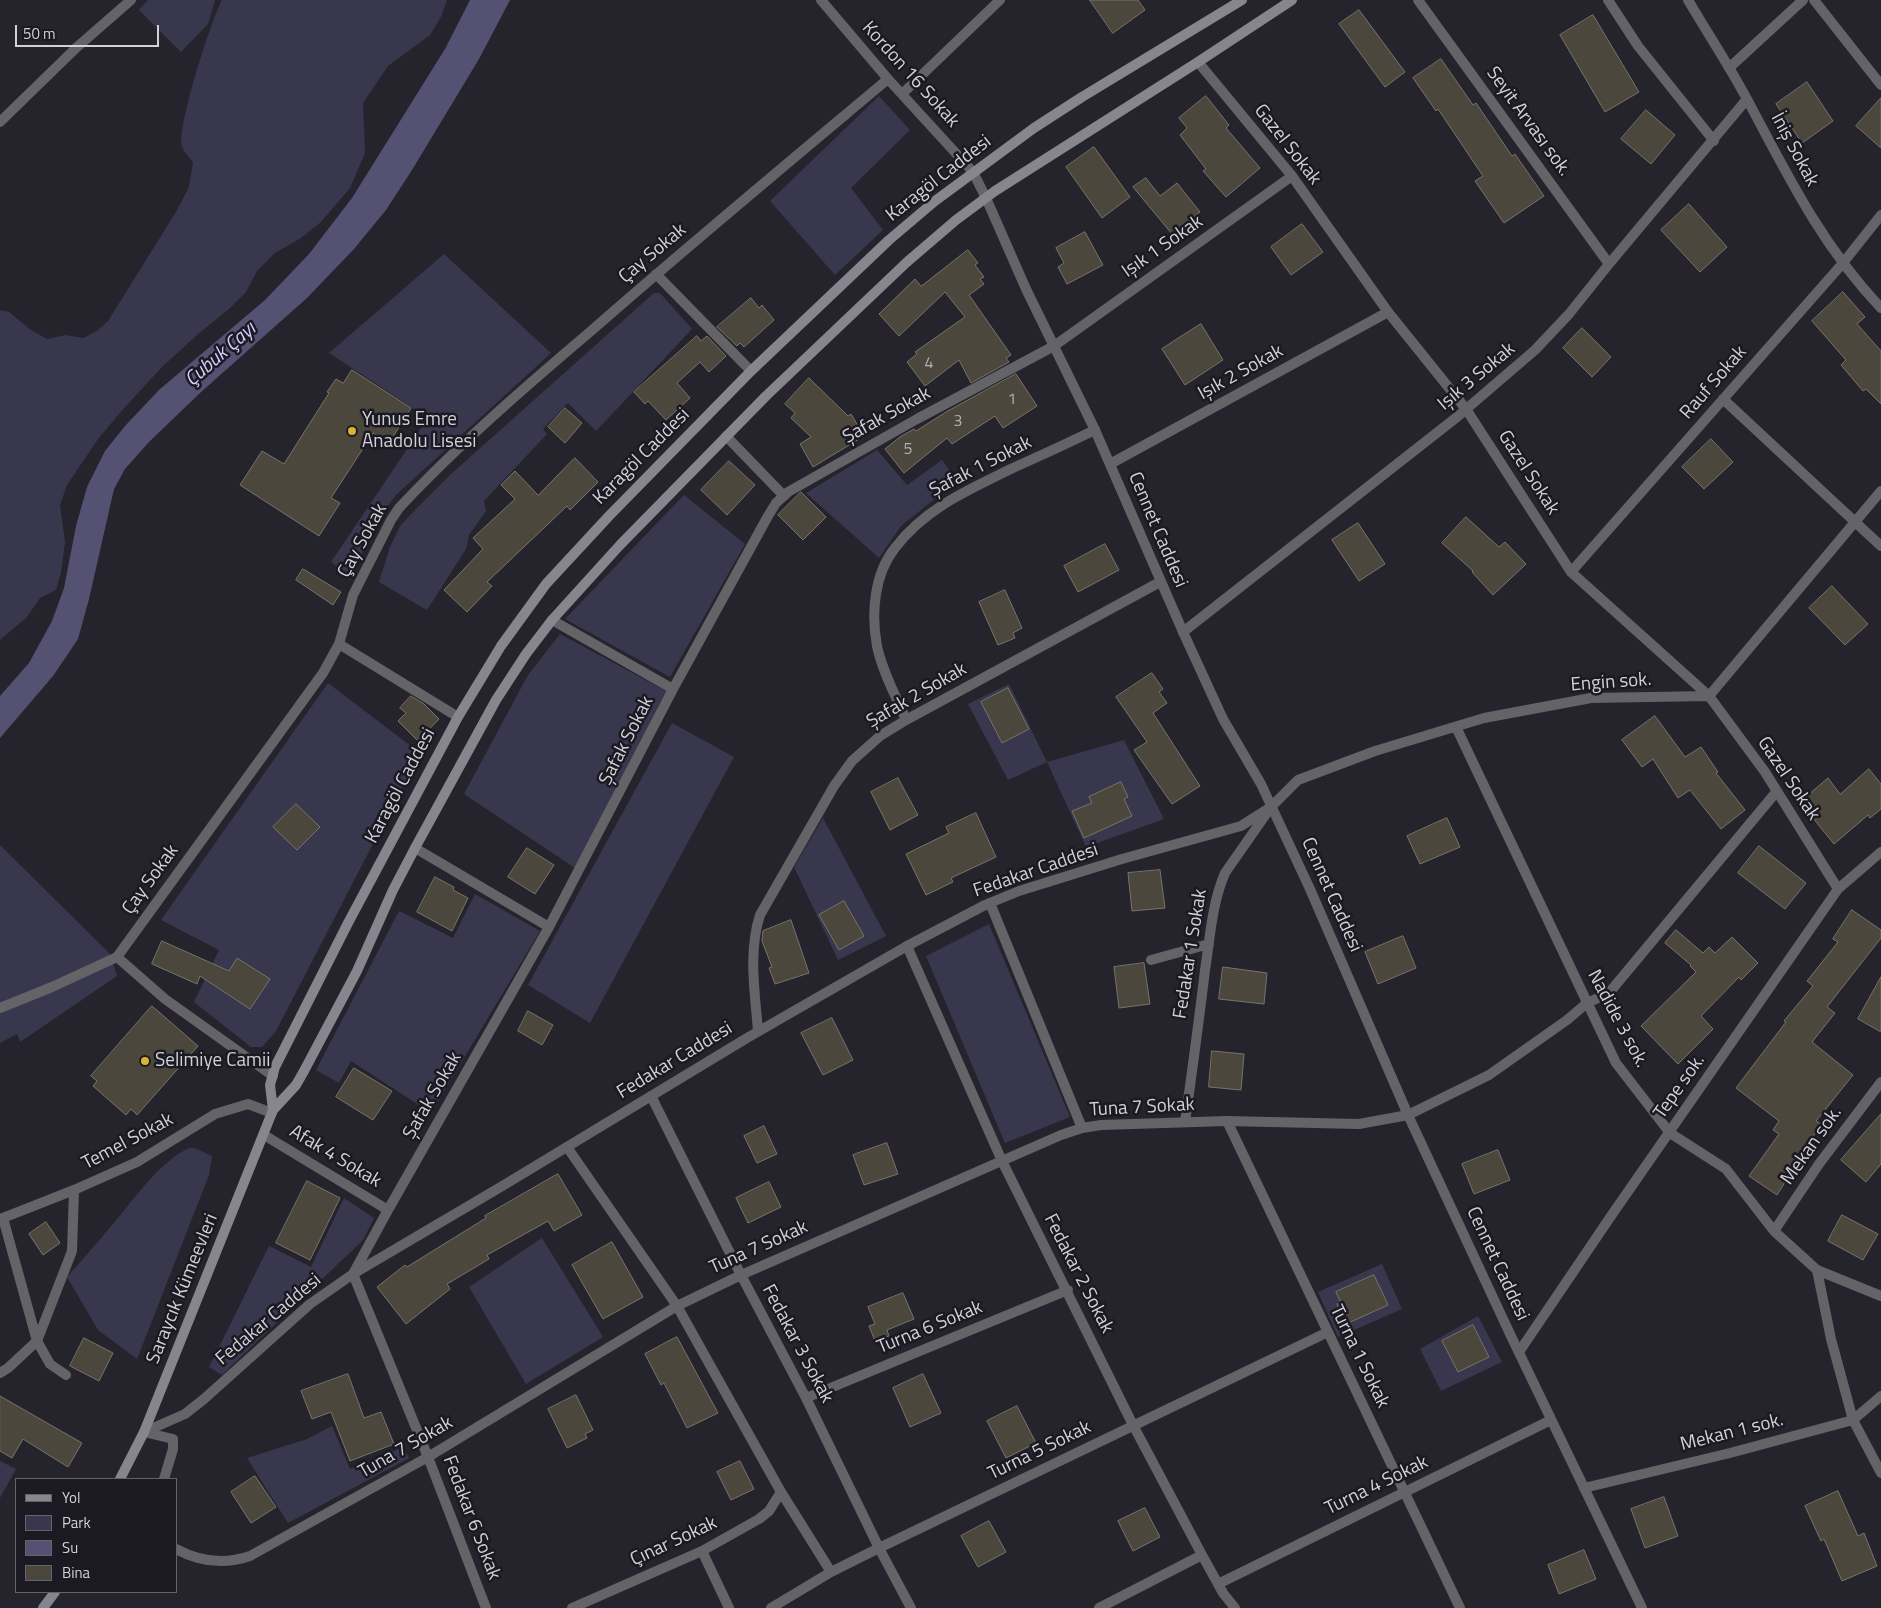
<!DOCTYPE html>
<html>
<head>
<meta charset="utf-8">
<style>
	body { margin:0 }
	#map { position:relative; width:1881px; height:1608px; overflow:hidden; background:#25242d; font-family:"Titillium Web",sans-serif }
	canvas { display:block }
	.legend { position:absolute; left:15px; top:1478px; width:162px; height:115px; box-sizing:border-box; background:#1b1a23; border:1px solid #64636b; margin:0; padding:6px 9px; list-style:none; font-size:15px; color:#d1d1d7 }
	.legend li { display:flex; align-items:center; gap:10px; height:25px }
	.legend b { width:25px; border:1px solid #64636b }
	.scale { position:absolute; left:15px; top:25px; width:144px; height:22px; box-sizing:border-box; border:2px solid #d1d1d7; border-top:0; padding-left:6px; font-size:15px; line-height:18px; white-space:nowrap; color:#d1d1d7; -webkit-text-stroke:4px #1b1a23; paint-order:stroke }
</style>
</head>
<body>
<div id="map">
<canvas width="1881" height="1608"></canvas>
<ul class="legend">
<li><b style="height:6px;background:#86868e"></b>Yol</li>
<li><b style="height:14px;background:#39374e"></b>Park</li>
<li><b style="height:14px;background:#545172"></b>Su</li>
<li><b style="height:14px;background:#4b473d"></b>Bina</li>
</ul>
<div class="scale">50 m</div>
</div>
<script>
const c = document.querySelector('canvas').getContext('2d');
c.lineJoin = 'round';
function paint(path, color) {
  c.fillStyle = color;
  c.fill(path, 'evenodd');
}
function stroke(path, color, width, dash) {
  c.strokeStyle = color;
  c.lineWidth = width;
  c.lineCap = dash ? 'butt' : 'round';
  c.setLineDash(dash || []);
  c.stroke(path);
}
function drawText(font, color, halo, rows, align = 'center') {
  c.font = font + ' "Titillium Web",sans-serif';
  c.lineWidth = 5;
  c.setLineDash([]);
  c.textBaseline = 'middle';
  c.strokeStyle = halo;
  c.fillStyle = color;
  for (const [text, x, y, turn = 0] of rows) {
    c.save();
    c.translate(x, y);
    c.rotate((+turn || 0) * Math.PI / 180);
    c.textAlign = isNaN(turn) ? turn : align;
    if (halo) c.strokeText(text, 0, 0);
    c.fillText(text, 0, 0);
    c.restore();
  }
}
paint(new Path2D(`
	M148,0H215L208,24L181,52L139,10Z
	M222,0H447L441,17L430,35L388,66L363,103L365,153L350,188L321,222L301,238L275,253L257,271L246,292L229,309L198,334L162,367L125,407L98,439L67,485L60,505L65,542L61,573L56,590L40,598L26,618L0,640V310L9,312L31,330L47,339L66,335L83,338L97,331L108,321L176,212L189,187L193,162C189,157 183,151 182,146C177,127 211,20 222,0Z
	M879,96L910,130L851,188L883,230L835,275L770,201Z
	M444,254L551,353L396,495L381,515L350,577L331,562L428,418L329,353Z
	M654,293H660L692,329L596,431L568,403L543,429L547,434L484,501L486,511L469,535L466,549L427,610L379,582L390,547L400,526L415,510L451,474Z
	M877,450L907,485L942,460L957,481L901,526L879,558L806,493Z
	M684,495L745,544L670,677L565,619Z
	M560,634L666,691L575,868L464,794L528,675Z
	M328,683L420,753L276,1031L262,1047H251L194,1002L219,950L161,920Z
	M1009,684L1047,762L1124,740L1164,819L1086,847L1047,762L1008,780L968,704Z
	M672,723L734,757L590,1023L528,985Z
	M823,818L886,936L838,960L794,867Z
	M0,845L110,954L117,976L20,1042L17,1034L0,1043Z
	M475,894L540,931L431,1113L351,1061L339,1083L316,1070L399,911L453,938Z
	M989,924L1070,1117L1005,1143L926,956Z
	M189,1148H194L212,1156L209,1175L137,1359L98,1330L67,1277C84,1258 101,1238 118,1218C137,1195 161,1161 189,1148Z
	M344,1198L374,1218L363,1240L222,1375L209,1367L269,1246L311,1267Z
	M542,1238L603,1337L526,1384L469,1287Z
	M1382,1264L1402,1309L1338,1337L1318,1292Z
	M1478,1316L1502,1362L1441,1391L1420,1349Z
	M332,1426L350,1469L403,1447L409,1458L288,1523L247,1458L307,1439Z
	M0,1461L16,1469L0,1498Z`), '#39374e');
paint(new Path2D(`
	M470,0H510L479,59L412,170L386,210L354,249L307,298L201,392L149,442L125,469L114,489L89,599L78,639L53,676L0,738V696L29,663L52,621L64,588L76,526L87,487L105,451L125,426L159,390L265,300L309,254L352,198L445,49Z`), '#545172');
const building = new Path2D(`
	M1090,0H1138L1145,10L1113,33Z
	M1359,10L1405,72L1385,87L1339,24Z
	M1593,15L1639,92L1605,112L1560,35Z
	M1441,59L1473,105L1476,103L1512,156L1515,154L1544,196L1504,223L1475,181L1483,176L1438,109L1436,111L1413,78Z
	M1807,82L1833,121L1802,143L1776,104Z
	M1206,96L1229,125L1226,128L1260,168L1226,197L1203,171L1206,169L1180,135L1187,128L1179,118Z
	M1881,98V148L1856,126Z
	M1646,110L1675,135L1651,164L1621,139Z
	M1094,147L1130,197L1102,218L1066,167Z
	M1146,178L1160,196L1177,183L1200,212L1172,234L1133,187Z
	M1689,204L1727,247L1700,272L1661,230Z
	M1302,224L1323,252L1291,275L1271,247Z
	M1085,232L1103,265L1067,284L1058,267L1064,263L1056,248Z
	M968,250L978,263L975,265L984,277L980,279L984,284L969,295L1011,355L1006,358L1009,362L971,383L959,360L925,386L907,362L917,354L915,352L965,317L945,292L899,336L879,314L915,279L921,286Z
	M1843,292L1865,317L1857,324L1881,351V404L1866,389L1863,391L1841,365L1846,360L1812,321Z
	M751,298L759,308L762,305L774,320L744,347L740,343L737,346L717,327Z
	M1201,324L1223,360L1185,385L1162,349Z
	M1582,328L1611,357L1592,377L1563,348Z
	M697,336L701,341L707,336L726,356L709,372L700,362L677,383L690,398L666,420L648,401L645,404L634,392Z
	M352,370L411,408L389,443L373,433L331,498L340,503L319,536L240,485L262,451L284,464L329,393L327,392L336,379L343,383Z
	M1016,374L1037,406L1003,428L995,416L952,444L947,438L904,473L885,449L900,437L914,429L916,431L946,412Z
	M809,378L848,416L851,414L864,436L813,467L800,444L811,437L791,418L795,413L785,404Z
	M565,408L582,423L565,443L548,427Z
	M1711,439L1733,462L1704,489L1682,467Z
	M575,458L598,482L570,510L567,506L487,582L492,586L467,612L444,590L483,549L473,538L515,499L501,485L515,471L538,495Z
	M729,461L755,485L727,515L701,490Z
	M801,492L826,517L803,540L778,515Z
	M1466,517L1499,547L1505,542L1526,564L1493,595L1472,572L1473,571L1442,543Z
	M1358,523L1385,564L1359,581L1332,540Z
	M1105,544L1119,570L1078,592L1064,566Z
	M303,569L341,592L333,605L296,580Z
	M1832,586L1868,624L1845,645L1809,608Z
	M1005,590L1022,628L1013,633L1015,638L998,645L979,602Z
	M1152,673L1163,689L1159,692L1167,703L1153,713L1200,786L1172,804L1134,750L1147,742L1116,697Z
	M1008,688L1029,729L1002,743L981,702Z
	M411,696L424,704L439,719L418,741L398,721L406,713L400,708Z
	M1655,716L1685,757L1701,747L1718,772L1716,773L1745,810L1721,829L1690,790L1678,798L1653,759L1642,767L1622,740Z
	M1869,769L1881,784V809L1870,818L1868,815L1834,844L1800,802L1828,778L1840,794Z
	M898,778L918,815L890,830L871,792Z
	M1121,782L1128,797L1124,799L1132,816L1084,838L1072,811L1092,803L1089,797Z
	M296,804L320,827L297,850L273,827Z
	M976,813L996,857L951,878L953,882L926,895L906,854L949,833L946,827Z
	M1447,818L1460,847L1420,864L1407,836Z
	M1759,846L1806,883L1785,909L1738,873Z
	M527,848L554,865L535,894L508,877Z
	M1160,870L1165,908L1132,911L1128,873Z
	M435,877L454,887L453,890L468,898L452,931L417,912Z
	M844,901L864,936L839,950L819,915Z
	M1852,910L1881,930V938L1827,1007L1835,1013L1812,1042L1853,1075L1816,1121L1821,1124L1777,1195L1749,1176L1779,1134L1773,1130L1779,1121L1736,1088L1786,1022L1784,1021L1813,986L1807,981L1838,942L1833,939Z
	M791,920L809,973L775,984L769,968L772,967L762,941L763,931Z
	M1676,930L1703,953L1709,947L1715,953L1732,937L1758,963L1741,980L1739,977L1701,1016L1713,1029L1678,1064L1641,1026L1696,972L1690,966L1691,965L1665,943Z
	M1403,936L1416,968L1378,984L1365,952Z
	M162,941L229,971L237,958L270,979L250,1009L200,976L197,984L152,964Z
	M1144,963L1150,1004L1119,1008L1114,967Z
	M1223,967L1267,973L1264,1004L1219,999Z
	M1881,977V1032L1858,1019Z
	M152,1006L198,1046L137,1115L131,1109L126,1115L93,1086L97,1081L91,1076Z
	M528,1011L553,1025L542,1045L518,1031Z
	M832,1018L853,1060L823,1075L801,1033Z
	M1212,1051L1244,1054L1241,1090L1209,1087Z
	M354,1068L392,1091L373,1120L336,1097Z
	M1881,1114V1164L1866,1182L1841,1160Z
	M764,1126L777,1154L757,1163L744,1136Z
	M887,1143L898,1174L864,1185L853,1155Z
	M1498,1150L1510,1180L1474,1194L1462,1164Z
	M558,1174L582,1215L554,1231L548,1221L487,1255L489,1259L447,1284L450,1289L406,1324L377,1287L405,1265L407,1267L486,1218L485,1216Z
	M307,1181L340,1198L310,1260L276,1243Z
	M769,1182L781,1207L748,1223L736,1198Z
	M1842,1215L1878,1234L1863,1260L1828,1241Z
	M46,1222L60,1243L43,1255L29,1234Z
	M612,1242L643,1297L603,1319L572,1265Z
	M1374,1275L1388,1305L1346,1324L1337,1304L1341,1303L1336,1292Z
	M903,1293L914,1319L887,1330L889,1336L875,1341L869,1326L875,1324L868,1307Z
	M1473,1325L1489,1357L1458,1372L1442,1341Z
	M677,1337L718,1413L687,1428L664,1383L661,1385L645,1354Z
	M84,1338L113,1353L99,1381L70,1366Z
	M348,1374L364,1418L381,1412L394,1444L350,1461L331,1412L312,1419L301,1391Z
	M923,1374L941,1413L910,1427L893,1388Z
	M576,1395L593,1430L585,1434L587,1438L567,1448L548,1409Z
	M0,1396L82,1443L68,1467L23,1439L12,1458L0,1451Z
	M1017,1406L1036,1443L1006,1458L987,1421Z
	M740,1461L754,1489L731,1500L717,1472Z
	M255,1476L276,1507L251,1523L231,1492Z
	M1838,1491L1858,1536L1864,1533L1877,1566L1842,1581L1824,1539L1821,1541L1805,1506Z
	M1664,1497L1678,1536L1645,1548L1631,1509Z
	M1145,1508L1160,1537L1133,1551L1118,1521Z
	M989,1521L1006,1552L978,1567L961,1536Z
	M1584,1550L1596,1579L1559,1594L1548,1565Z`);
paint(building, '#4b473d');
stroke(building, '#787469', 1);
stroke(new Path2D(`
	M726,436L784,496
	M0,1008L52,987L117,957
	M3,1218L37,1341L50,1364L66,1375
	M0,1373L8,1368L37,1341L72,1251L74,1190`), '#636368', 10);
stroke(new Path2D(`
	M821,0L888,79L973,172L986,198
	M1418,0L1609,264
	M1608,0L1638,46L1714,141
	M1688,0C1708,34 1730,67 1748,101C1788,176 1822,246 1881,308
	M1814,0L1881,85
	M1198,62L1292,176L1388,312L1466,409L1571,572L1709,696L1765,772L1838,889
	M1729,68L1803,0
	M902,94L1000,0
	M0,122L76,48L131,0
	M656,274L751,371
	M1723,399L1881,546
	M1110,464L1388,312
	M1571,572L1843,263L1881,215
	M552,620L673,689
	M1183,632L1457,417L1535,350L1569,314L1609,264L1747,99
	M339,644L458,717
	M906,720C896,696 882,671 877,646C871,614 874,574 895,548C925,508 970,489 1013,468C1040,456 1068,443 1095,430
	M1456,727L1616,1063L1670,1133L1726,1169L1774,1231L1817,1270L1831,1339L1853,1420L1881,1473
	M415,848L549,927
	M990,903L1082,1128
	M907,946L1002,1161L1133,1425L1202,1555L1223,1593L1235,1608
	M1151,960L1209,944
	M758,1031C755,993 748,952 760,915L834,786L852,761L880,736L906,720L1160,582
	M273,1076L165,999L117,957L323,673L339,644L353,595L391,520L399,508C458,445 525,387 591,331C689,245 789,162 888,79
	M651,1096L741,1275L806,1398L879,1548L911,1608
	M1227,1121L1460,1608
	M1185,1122C1192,1072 1199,1021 1205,970C1210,938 1212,903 1225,873L1271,807L1298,780L1375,751L1484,718L1591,698L1709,696L1881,491
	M264,1135L388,1210
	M567,1147L677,1306L781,1492L831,1572
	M0,1219L74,1190L137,1162L215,1114L248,1104L272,1113
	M1774,1231L1819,1164L1881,1082
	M1817,1270L1881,1296
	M1519,1352L1611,1216L1838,889L1881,852
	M806,1398L1068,1290
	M144,1432L173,1439V1449L164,1479
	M1584,1488L1730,1453L1853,1420L1881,1396
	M176,1549C200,1562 224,1565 250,1556L428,1457L677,1306L741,1275L1061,1135L1082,1128L1101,1125L1227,1121L1359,1124L1408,1115L1489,1075L1567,1020L1587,1003L1609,993L1777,791
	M702,1551L729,1608
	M1218,1584L1551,1420
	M486,1608L428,1457L353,1274L388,1210L549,927L673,689L768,516L776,503L788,492L917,419L1054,346L1292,176
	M572,1608L702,1551L759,1519L769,1511L781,1492
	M771,1608L831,1572L879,1548L1328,1332
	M1099,1608L1202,1555`), '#636368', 10);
stroke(new Path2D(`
	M986,198L1026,289L1095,430L1183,632L1223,719L1261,784L1310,889L1408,1115L1510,1334L1642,1608
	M144,1432L185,1414L204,1399L310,1304L353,1274L504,1185L747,1038L907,946L985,905L1019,891L1122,859L1241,826L1271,807`), '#636368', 10);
stroke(new Path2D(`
	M273,1110L270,1085L275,1067L348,923L458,717L501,646L546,584L609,516L751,371L889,240L935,201L1034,128L1082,97L1242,0
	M120,1479L144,1432L273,1110L296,1085L304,1071L357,971L393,890L415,848L496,700L526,654L552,620L620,545L766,396L907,262L956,220L995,191L1198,62L1292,0
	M43,1608L55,1592`), '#86868e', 10);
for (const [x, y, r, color] of [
	[352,431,5,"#d9b334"],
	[145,1061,5,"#d9b334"]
]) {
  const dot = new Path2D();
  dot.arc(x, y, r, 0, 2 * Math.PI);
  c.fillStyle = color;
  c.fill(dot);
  stroke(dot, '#1b1a23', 2);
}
drawText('16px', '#b0aeb0', null, [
	["4",929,364],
	["1",1012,400],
	["3",958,422],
	["5",908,450]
]);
drawText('19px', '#d1d1d7', '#1b1a23', [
	["Kordon 16 Sokak",910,75,48],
	["Seyit Arvası sok.",1528,122,54],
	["Gazel Sokak",1287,145,52],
	["İniş Sokak",1794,150,62],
	["Karagöl Caddesi",939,179,-38],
	["Işık 1 Sokak",1163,247,-35],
	["Çay Sokak",653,254,-40],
	["Işık 2 Sokak",1241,373,-29],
	["Işık 3 Sokak",1477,377,-40],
	["Rauf Sokak",1714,383,-49],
	["Şafak Sokak",887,416,-29],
	["Karagöl Caddesi",642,457,-45],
	["Şafak 1 Sokak",981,467,-27],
	["Gazel Sokak",1528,473,57],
	["Cennet Caddesi",1157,530,67],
	["Çay Sokak",363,541,-61],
	["Engin sok.",1611,683,-4],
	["Şafak 2 Sokak",917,696,-30],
	["Şafak Sokak",627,741,-63],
	["Gazel Sokak",1788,779,56],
	["Karagöl Caddesi",401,786,-62],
	["Fedakar Caddesi",1036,871,-19],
	["Çay Sokak",151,880,-54],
	["Cennet Caddesi",1331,895,66],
	["Fedakar 1 Sokak",1191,954,-81],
	["Nadide 3 sok.",1617,1019,62],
	["Fedakar Caddesi",675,1061,-31],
	["Tepe sok.",1680,1087,-55],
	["Şafak Sokak",433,1096,-60],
	["Tuna 7 Sokak",1142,1108,-3],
	["Temel Sokak",128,1142,-28],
	["Mekan sok.",1812,1146,-55],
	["Afak 4 Sokak",335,1157,31],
	["Tuna 7 Sokak",759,1248,-24],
	["Cennet Caddesi",1497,1264,65],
	["Fedakar 2 Sokak",1078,1274,63],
	["Saraycık Kümeevleri",183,1289,-68],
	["Fedakar Caddesi",269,1320,-40],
	["Turna 6 Sokak",930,1328,-22],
	["Fedakar 3 Sokak",797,1344,62],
	["Turna 1 Sokak",1359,1357,64],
	["Mekan 1 sok.",1732,1433,-14],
	["Tuna 7 Sokak",406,1448,-30],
	["Turna 5 Sokak",1040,1451,-26],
	["Turna 4 Sokak",1377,1486,-26],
	["Fedakar 6 Sokak",471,1518,69],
	["Çınar Sokak",674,1542,-25]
]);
drawText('19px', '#d1d1d7', '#1b1a23', [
	["Yunus Emre",362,420],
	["Anadolu Lisesi",362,442],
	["Selimiye Camii",155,1061]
], 'left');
drawText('italic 20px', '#d2cefe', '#1b1a23', [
	["Çubuk Çayı",221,355,-41]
]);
</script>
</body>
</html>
